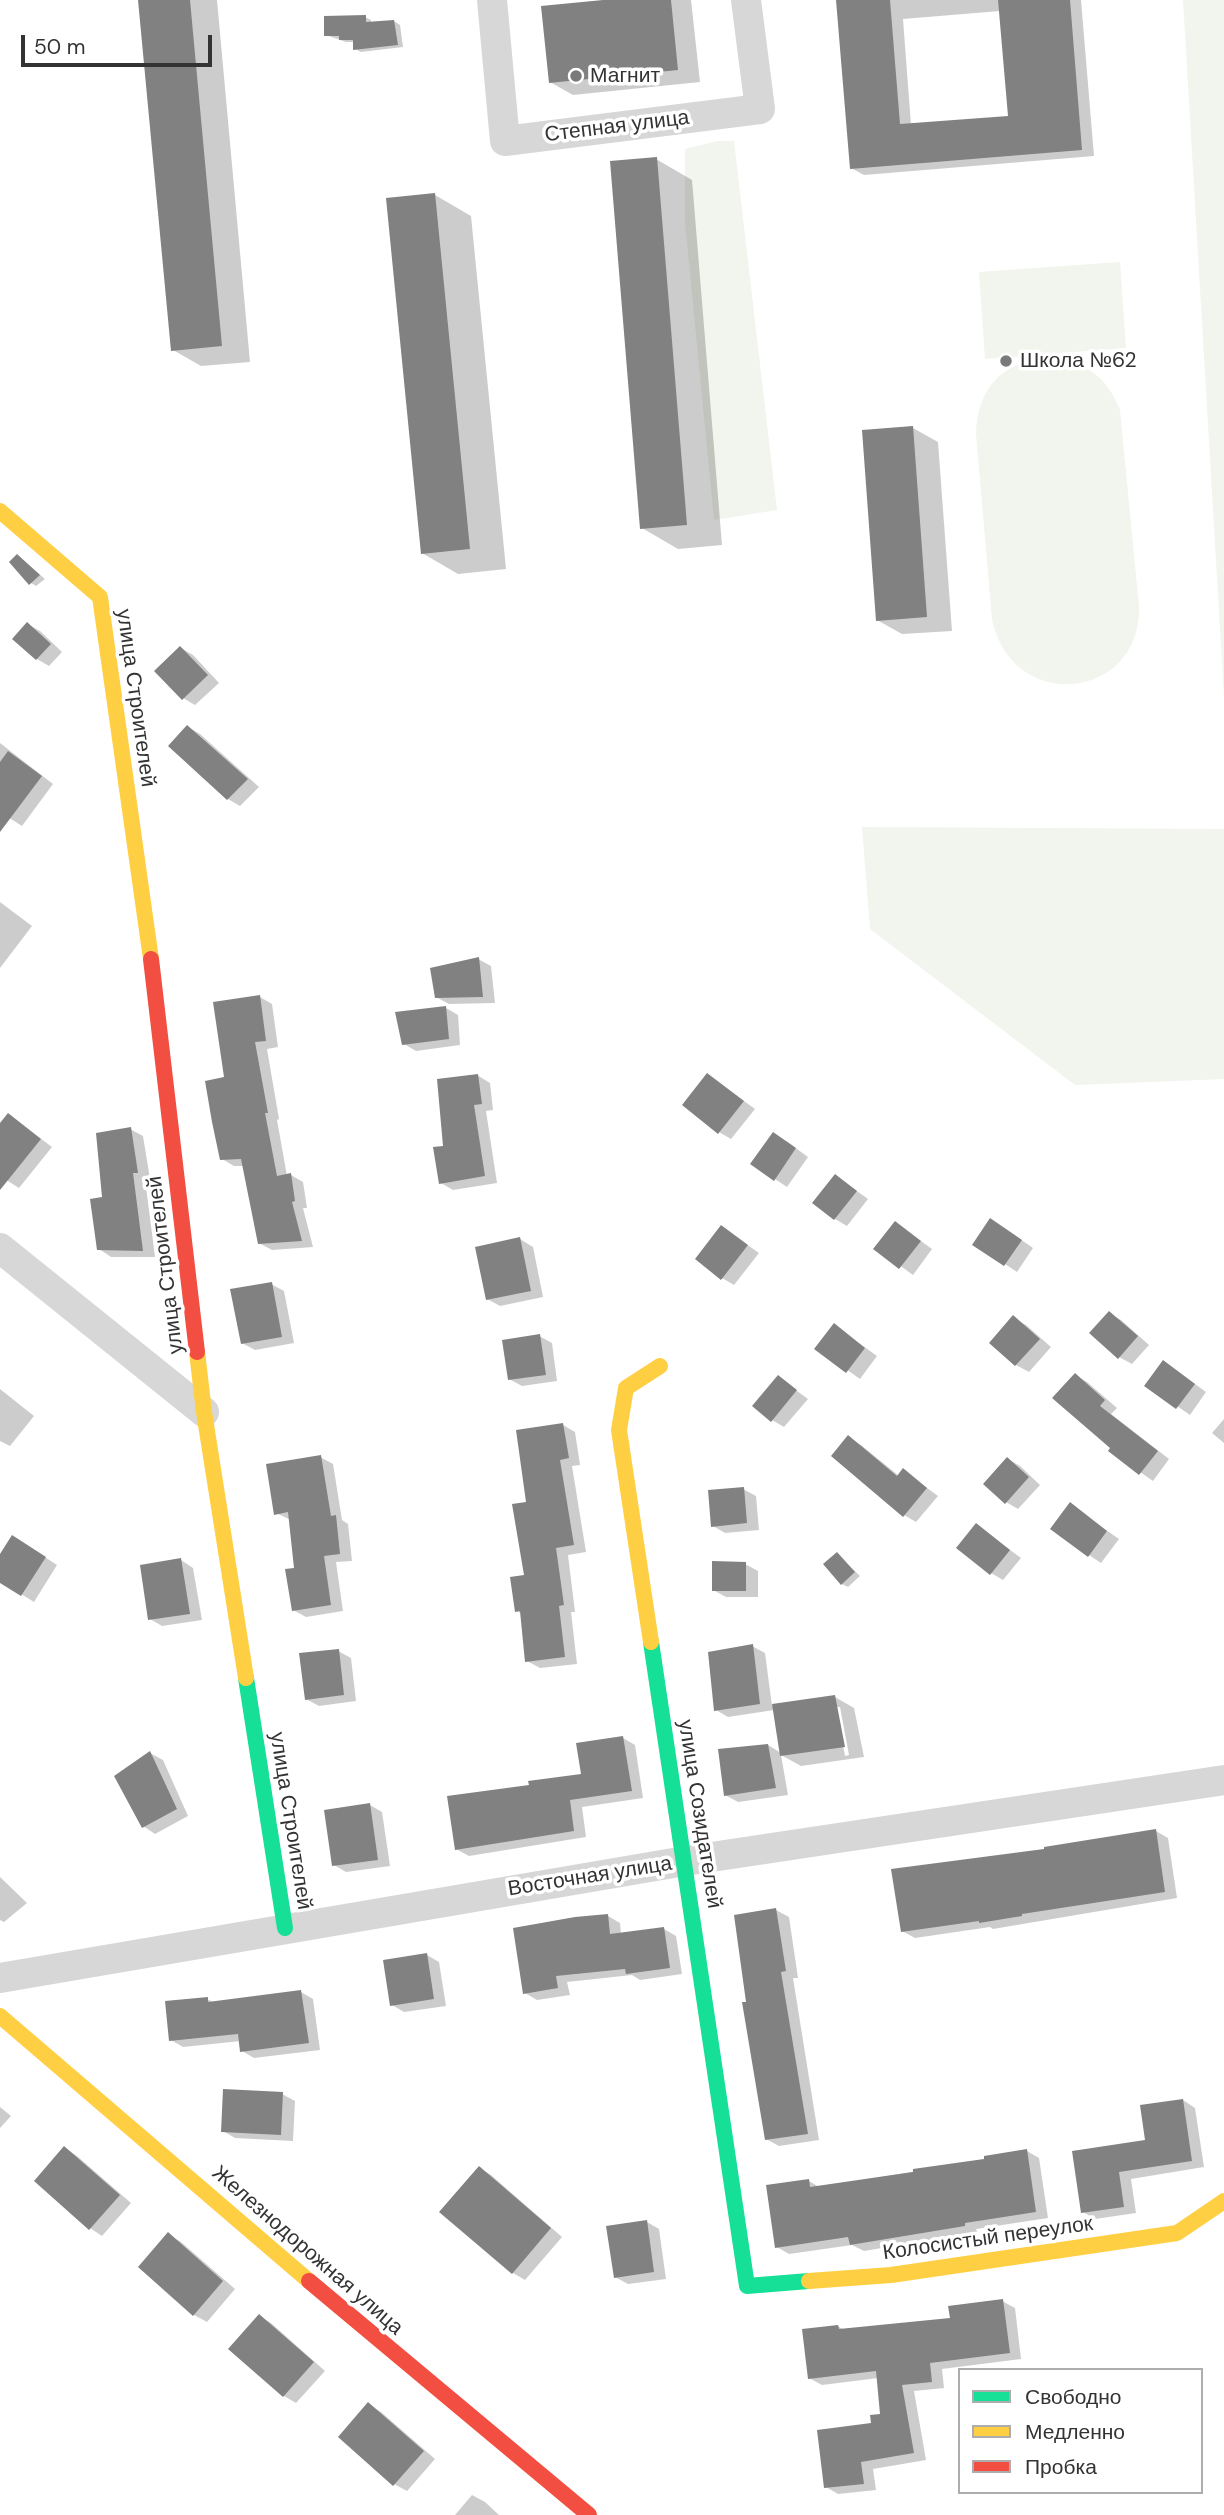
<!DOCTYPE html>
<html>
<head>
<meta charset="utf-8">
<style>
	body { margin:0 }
	#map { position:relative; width:1224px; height:2515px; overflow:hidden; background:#fff; font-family:"DM Sans",sans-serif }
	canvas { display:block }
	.legend { position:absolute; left:958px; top:2368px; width:245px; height:126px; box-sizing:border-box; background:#fff; border:2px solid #adadad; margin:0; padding:9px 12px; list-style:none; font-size:21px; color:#333 }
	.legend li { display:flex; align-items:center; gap:14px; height:35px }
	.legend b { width:35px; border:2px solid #adadad }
	.scale { position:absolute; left:21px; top:35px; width:191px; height:32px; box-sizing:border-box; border:4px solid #333; border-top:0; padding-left:9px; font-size:21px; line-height:24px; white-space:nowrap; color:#333; -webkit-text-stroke:5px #fff; paint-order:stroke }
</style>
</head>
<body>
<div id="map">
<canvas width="1224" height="2515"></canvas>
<ul class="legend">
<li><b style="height:9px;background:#16e098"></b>Свободно</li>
<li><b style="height:9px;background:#ffcf43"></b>Медленно</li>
<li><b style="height:9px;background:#f24e42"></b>Пробка</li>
</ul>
<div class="scale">50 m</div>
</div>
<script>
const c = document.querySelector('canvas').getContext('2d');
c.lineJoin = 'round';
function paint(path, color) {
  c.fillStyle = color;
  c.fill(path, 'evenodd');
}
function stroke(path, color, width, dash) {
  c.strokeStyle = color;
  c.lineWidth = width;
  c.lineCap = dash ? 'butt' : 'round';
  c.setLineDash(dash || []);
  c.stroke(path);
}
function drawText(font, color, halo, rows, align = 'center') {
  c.font = font + ' "DM Sans",sans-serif';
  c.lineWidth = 7;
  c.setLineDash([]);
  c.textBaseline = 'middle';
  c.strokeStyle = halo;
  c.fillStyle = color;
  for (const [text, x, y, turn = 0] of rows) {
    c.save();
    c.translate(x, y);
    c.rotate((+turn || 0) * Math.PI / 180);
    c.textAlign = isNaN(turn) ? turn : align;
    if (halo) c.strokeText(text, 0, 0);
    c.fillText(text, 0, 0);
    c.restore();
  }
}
paint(new Path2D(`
	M1183,0H1224V697Z
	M717,141H734L777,510L714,520L685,222V149Z
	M1120,262L1126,348L985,359L979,272Z
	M1046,358C1082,358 1107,376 1120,410L1139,607C1141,701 1011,714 992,619L976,434C977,390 1001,362 1046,358Z
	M862,827L1224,829V1079L1075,1085L870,929Z`), '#f1f5ed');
paint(new Path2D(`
	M140,0H217L250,362L201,366L173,350Z
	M603,0H691L700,82L573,95L550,82Z
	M837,0H1081L1094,156L864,175L851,168ZM1000,11L1010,117L911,125L903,19Z
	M365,17L371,20V23L394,21L400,25L403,47L361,52L355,49V42H346L326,35Z
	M656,159L692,180L722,545L678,549L642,528Z
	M435,195L471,216L506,569L458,574L422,553Z
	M913,428L938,442L952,631L902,634L877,620Z
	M23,560L45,579L36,586L31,583Z
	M27,624L40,631L62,652L49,666L37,659Z
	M181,648L193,655L219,683L195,705L183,698Z
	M188,727L200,734L259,787L240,806L228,799Z
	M0,743L53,784L22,826L0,812Z
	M0,902L32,926L0,968Z
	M478,959L491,966L495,1003L449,1004L436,997Z
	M260,997L272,1004L278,1047L267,1049L279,1119L277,1120L287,1176L291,1175L303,1182L307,1208H303L313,1247L272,1250L259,1243L244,1166H234L222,1159L226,1079Z
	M446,1008L458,1015L460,1045L416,1051L404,1044Z
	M477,1075L490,1083L493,1110L486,1111L497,1183L453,1190L441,1183L445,1147Z
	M708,1075L755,1109L731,1139L719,1132Z
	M9,1115L52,1147L19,1188L0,1176V1126Z
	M130,1129L143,1136L150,1179H145L155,1257H111L99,1249L103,1199Z
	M786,1141L808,1157L787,1187L775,1179Z
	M836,1176L868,1199L847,1226L835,1219Z
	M896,1223L932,1249L913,1275L876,1248Z
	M722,1227L759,1253L734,1285L722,1278Z
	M1003,1227L1033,1248L1017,1272L975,1244Z
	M520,1239L533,1247L543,1297L500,1306L487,1299Z
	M271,1284L284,1291L294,1343L255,1350L242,1343Z
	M1109,1313L1121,1320L1149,1345L1132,1364L1119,1357Z
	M1013,1318L1026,1325L1051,1347L1029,1372L1016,1365L991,1343Z
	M835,1326L877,1356L860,1379L817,1348Z
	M539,1336L552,1343L557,1381L522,1386L509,1379Z
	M1176,1370L1206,1392L1190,1415L1147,1385Z
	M1075,1375L1087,1382L1117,1408L1111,1414L1169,1459L1153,1481L1110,1451L1112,1448Z
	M778,1377L808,1399L784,1427L772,1420Z
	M0,1389L34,1416L10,1446L0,1441Z
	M1224,1419V1443L1212,1433Z
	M563,1425L575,1432L580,1465L572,1466L586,1552L568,1555L575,1612H571L577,1664L540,1668L527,1661L522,1614L517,1611L526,1576L528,1503Z
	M849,1438L861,1445L899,1476L904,1471L938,1496L916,1522L904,1515Z
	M320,1457L333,1464L342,1520L348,1524L352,1561L336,1562L343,1611L306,1617L293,1610L296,1570L291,1520L276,1513Z
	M1008,1459L1020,1466L1040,1485L1018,1509L1006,1502Z
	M743,1489L756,1496L759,1530L725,1533L713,1526Z
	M1070,1505L1119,1539L1101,1563L1089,1555Z
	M976,1525L1021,1558L1003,1580L991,1573Z
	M25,1544L57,1565L34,1602L0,1581V1557Z
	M837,1554L860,1576L848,1587L842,1584Z
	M181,1560L193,1568L202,1620L162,1626L150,1619Z
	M745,1564L758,1571V1597H726L713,1590Z
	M752,1646L765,1653L772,1706L835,1697L854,1708L864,1757L801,1766L781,1755L788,1795L738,1802L725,1795L768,1745L781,1753L774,1710L728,1717L716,1710ZM836,1707H840L849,1755L845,1756Z
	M338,1651L351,1658L356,1701L319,1706L306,1699Z
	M623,1738L635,1745L643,1798L582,1807L586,1837L469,1856L456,1849L531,1787L583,1775Z
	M150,1753L163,1760L188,1816L155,1834L143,1826Z
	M370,1805L382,1812L390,1866L346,1872L334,1865Z
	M1156,1831L1168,1838L1177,1898L993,1929L990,1927L915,1938L902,1931L1046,1851Z
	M0,1877L27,1903L4,1922L0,1920Z
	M776,1910L789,1917L798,1978H793L819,2140L779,2146L766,2139L748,2003Z
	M608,1916L620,1923L621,1934L664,1929L676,1936L682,1974L640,1980L632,1975L567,1982L570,1995L537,2000L525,1993Z
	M427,1955L439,1962L446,2006L404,2012L392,2005Z
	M301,1992L313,1999L320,2050L254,2058L242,2051L241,2041L183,2047L171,2040L207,1999L215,2003Z
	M282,2094L295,2101L293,2141L235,2138L223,2131Z
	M1183,2100L1195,2108L1204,2167L1131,2179L1136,2213L1095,2219L1083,2212L1074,2152L1147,2141Z
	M0,2107L11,2116L0,2128Z
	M65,2148L77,2156L131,2203L102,2236L90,2228Z
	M1027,2151L1039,2158L1048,2218L976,2229L977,2232L864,2251L852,2245L789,2254L777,2247L809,2181L819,2187L986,2160Z
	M479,2168L491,2175L562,2237L525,2280L513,2273Z
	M647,2222L659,2229L666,2279L628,2284L615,2277Z
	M169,2235L181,2242L235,2289L207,2322L194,2315L140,2267Z
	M1002,2301L1015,2308L1021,2359L942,2369L944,2388L914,2391L926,2460L873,2469L876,2490L838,2494L826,2487L882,2415L878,2378L822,2385L809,2378L838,2326L845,2331L952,2320Z
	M259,2316L271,2323L325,2371L296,2403L284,2396L231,2348Z
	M369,2405L381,2412L435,2459L407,2491L394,2484Z
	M472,2495L485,2502L499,2515H455Z`), '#0003');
paint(new Path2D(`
	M138,0H190L222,346L171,351Z
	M603,0H671L678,70L549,83L541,6Z
	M836,0H890L900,124L1008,116L998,0H1070L1082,150L850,169Z
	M366,15V22L394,20L398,45L353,50V40H339V36H324V16Z
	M657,157L687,525L640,529L610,161Z
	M435,193L470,549L421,554L386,198Z
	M913,426L927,617L876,621L862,430Z
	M17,554L40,575L29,585L9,562Z
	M27,622L51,644L36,660L12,639Z
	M180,646L208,675L182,700L154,671Z
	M187,725L248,779L227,800L168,746Z
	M8,751L42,776L0,832V762Z
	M479,957L483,997L435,998L430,968Z
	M260,995L266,1041L255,1042L268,1113H265L277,1176L291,1173L295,1201L292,1202L302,1241L258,1244L241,1159L220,1160L212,1122L205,1081L224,1077L213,1002Z
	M446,1006L449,1039L402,1045L395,1012Z
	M707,1073L744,1101L718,1134L682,1105Z
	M478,1074L482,1104L474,1105L485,1176L439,1184L433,1147L443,1146L437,1079Z
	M8,1113L41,1139L0,1190V1123Z
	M131,1127L138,1173H133L143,1251L97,1250L90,1199L102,1197L96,1133Z
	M773,1132L796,1148L774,1181L750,1164Z
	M835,1174L857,1191L834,1220L812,1203Z
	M990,1218L1022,1240L1004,1266L972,1245Z
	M895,1221L921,1241L899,1269L873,1249Z
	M721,1225L748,1245L721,1280L695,1259Z
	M520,1237L531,1291L486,1300L475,1247Z
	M272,1282L282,1337L241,1344L230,1289Z
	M1109,1311L1138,1336L1118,1359L1089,1333Z
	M1013,1315L1040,1339L1015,1366L989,1343Z
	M834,1323L865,1348L846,1373L814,1349Z
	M540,1334L546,1375L508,1380L502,1340Z
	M1163,1360L1195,1384L1176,1409L1144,1386Z
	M1075,1373L1105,1400L1100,1406L1158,1451L1139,1475L1108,1451L1110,1448L1052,1398Z
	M778,1375L797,1390L771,1422L752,1406Z
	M563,1423L569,1458L560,1460L574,1545L556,1548L564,1605L559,1606L565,1657L525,1662L520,1611L515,1612L510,1577L524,1575L512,1504L526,1502L516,1430Z
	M848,1435L897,1476L903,1468L927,1488L903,1517L831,1456Z
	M321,1455L331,1516L336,1515L340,1554L324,1556L331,1605L292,1611L285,1569L294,1568L288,1512L274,1515L266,1464Z
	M1007,1457L1029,1477L1005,1504L983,1484Z
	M744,1487L747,1523L711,1527L708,1490Z
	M1070,1502L1107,1531L1088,1557L1050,1529Z
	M976,1523L1010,1550L990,1575L956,1548Z
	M12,1535L46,1557L21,1596L0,1583V1554Z
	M837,1552L855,1572L841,1585L823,1564Z
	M181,1558L190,1614L148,1620L140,1565Z
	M712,1561L746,1562V1591H712Z
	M753,1644L760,1704L714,1711L708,1652Z
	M339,1649L344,1695L305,1700L299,1653Z
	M835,1695L845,1747L780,1756L772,1704Z
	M623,1736L632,1791L570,1800L574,1831L455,1850L447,1796L529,1785L528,1781L581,1774L576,1743Z
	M768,1744L776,1788L724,1796L718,1749Z
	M150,1751L177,1809L142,1828L114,1776Z
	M370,1803L378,1860L332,1866L324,1810Z
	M1156,1829L1165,1892L1022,1914V1916L979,1923V1921L901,1932L891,1869L1044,1849V1847Z
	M776,1908L786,1971L781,1972L808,2134L765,2140L742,2002H746L734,1915Z
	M608,1914L610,1934L664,1927L670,1968L626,1974L625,1969L556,1976L558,1988L523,1994L513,1928L575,1917Z
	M427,1953L434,1999L390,2006L383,1960Z
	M301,1990L309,2043L240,2052L238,2034L169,2041L165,2001L208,1997V2002Z
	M223,2089L283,2092L281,2135L221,2132Z
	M1183,2099L1192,2161L1119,2172L1124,2207L1081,2213L1072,2151L1145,2140L1140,2105Z
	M64,2146L120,2195L89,2230L34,2181Z
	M1027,2149L1036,2212L965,2223V2226L850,2245L848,2237L775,2248L766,2185L809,2179L810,2187L913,2172V2169L984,2159V2156Z
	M479,2166L551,2228L512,2274L439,2212Z
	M647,2220L654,2272L614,2278L606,2226Z
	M168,2232L223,2281L193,2316L138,2267Z
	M1003,2299L1010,2353L930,2363L932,2382L902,2385L914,2453L861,2462L864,2484L824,2488L817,2430L871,2423L870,2415L880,2414L876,2371L808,2379L802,2329L838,2325L839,2329L950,2318L948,2306Z
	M259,2314L314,2362L283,2397L228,2349Z
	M368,2402L424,2451L393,2486L338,2437Z`), '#818181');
stroke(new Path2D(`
	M492,0L505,141L760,109L746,0
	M0,1248L204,1412
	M0,1978L685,1861L1224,1780`), '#d7d7d7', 30);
stroke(new Path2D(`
	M651,1642L747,2286L809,2281
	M246,1678L285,1928`), '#16e098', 16);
stroke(new Path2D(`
	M0,511L100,597L151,959
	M197,1352L204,1412L246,1678
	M651,1642L619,1430L626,1388L660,1366
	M0,2016L309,2281
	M809,2281L891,2275L1177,2233L1224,2201`), '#ffcf43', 16);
stroke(new Path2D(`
	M151,959L197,1352
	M309,2281L589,2515`), '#f24e42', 16);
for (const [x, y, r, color] of [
	[576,76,7,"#7a7a7a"],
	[1006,361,7,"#7a7a7a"]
]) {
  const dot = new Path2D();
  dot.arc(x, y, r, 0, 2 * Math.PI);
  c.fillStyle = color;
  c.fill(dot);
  stroke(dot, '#fff', 2.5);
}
drawText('21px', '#333', '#fff', [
	["Магнит",590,76],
	["Школа №62",1020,361]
], 'left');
drawText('21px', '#333', '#fff', [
	["Степная улица",617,127,-7],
	["улица Строителей",135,698,82],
	["улица Строителей",166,1265,-97],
	["улица Созидателей",699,1814,81],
	["улица Строителей",290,1821,81],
	["Восточная улица",590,1877,-9],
	["Колосистый переулок",988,2239,-8],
	["Железнодорожная улица",307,2251,41]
]);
</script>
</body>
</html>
